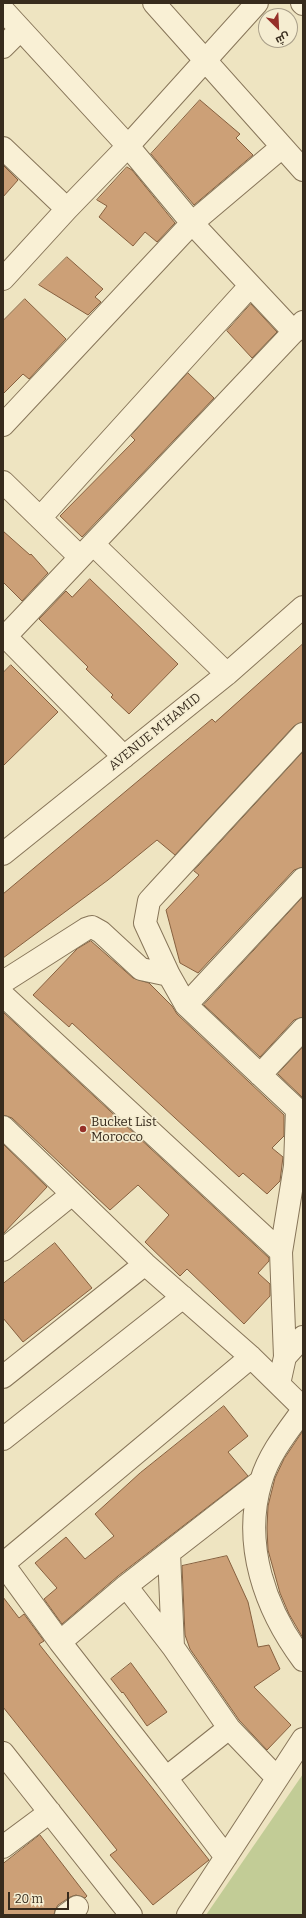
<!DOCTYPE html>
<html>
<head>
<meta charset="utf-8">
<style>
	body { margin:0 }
	#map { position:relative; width:306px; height:1918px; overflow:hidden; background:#eee4c1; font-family:Bitter,Cairo,serif }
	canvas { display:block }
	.frame { position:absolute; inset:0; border:4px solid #372b1d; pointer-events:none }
	.north { position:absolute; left:258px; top:8px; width:40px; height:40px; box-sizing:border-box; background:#f5edd1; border:1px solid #a99f89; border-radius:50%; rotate:156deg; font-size:11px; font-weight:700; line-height:16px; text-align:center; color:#372b1d }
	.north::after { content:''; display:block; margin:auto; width:14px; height:18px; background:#963029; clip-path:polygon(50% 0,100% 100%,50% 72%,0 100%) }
	.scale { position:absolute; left:8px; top:1892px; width:61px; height:18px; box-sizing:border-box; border:2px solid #372b1d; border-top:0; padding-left:5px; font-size:12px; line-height:14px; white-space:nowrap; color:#372b1d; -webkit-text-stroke:3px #f5edd1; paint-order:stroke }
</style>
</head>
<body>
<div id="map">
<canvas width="306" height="1918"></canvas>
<div class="frame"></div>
<div class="north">ش</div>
<div class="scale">20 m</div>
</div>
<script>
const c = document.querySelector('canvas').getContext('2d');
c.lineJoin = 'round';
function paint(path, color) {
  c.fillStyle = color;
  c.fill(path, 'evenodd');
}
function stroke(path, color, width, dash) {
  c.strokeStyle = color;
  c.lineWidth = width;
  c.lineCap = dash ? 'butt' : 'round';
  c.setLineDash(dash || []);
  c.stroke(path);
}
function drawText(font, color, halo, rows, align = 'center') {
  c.font = font + ' Bitter,serif';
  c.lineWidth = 3.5;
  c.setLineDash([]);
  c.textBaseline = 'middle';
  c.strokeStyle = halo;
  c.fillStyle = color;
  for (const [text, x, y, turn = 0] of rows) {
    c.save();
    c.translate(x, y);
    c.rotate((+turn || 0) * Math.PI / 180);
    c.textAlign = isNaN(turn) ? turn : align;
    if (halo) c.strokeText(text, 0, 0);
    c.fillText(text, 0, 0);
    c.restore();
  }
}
paint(new Path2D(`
	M303,1774V1915H206Z`), '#c2cc96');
const building = new Path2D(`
	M200,100L240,134L236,138L253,155L194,205L151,154Z
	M3,165L18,180L3,197Z
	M127,167L132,170L175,223L157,242L145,232L133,246L99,217L107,206L97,200Z
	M67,257L103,289L95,297L101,302L88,315L39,285Z
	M25,299L66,339L29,379L23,374L3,394V321Z
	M251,304L277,332L252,358L227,331Z
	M188,373L214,398L82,537L60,516L135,440L131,436Z
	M3,531L30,555L31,554L48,573L22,601L3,582Z
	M90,579L178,664L129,714L111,697L113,695L86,669L88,667L39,619L66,591L72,597Z
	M303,644V722L294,726L175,855L157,840L108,880L3,958V894L212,719L215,722Z
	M11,665L58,712L3,766V673Z
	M303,752V867L294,870L198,973L180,963L166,910L199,875L194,871Z
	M303,897V1017L294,1020L260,1057L204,1005Z
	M91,941L133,978L149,983L172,1006L177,1014L284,1115V1136L272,1148L283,1157L280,1181L267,1194L243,1173L239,1177L72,1023L69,1027L33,995L77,949Z
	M3,1012L269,1258V1261L258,1273L270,1284V1296L244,1324L187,1269L180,1276L145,1242L169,1215L138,1185L110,1210L12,1118L3,1115Z
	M303,1047V1098L278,1074Z
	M3,1144L47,1187L3,1234Z
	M55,1243L92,1288L23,1342L3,1318V1284Z
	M224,1406L248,1436L228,1452L248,1476L118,1576L62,1624L44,1599L57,1588L35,1563L66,1537L85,1559L114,1536L95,1514L140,1473Z
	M303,1431V1638L289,1614L280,1593L268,1550L267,1528L268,1506L275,1478L284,1459Z
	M227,1556L248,1602L258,1647L269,1645L280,1669L254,1687L291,1725L267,1750L239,1720L190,1649L185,1635L182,1566Z
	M3,1597L19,1618L24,1614L44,1641L39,1644L209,1860L153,1905L110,1855L117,1850L3,1707Z
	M131,1663L167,1712L147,1726L123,1692L122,1693L111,1679Z
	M40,1835L87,1896L85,1898L76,1895L70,1897L58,1905L55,1910L54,1915H3V1864Z`);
paint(building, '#cca077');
stroke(building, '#86603f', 1);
const minor = new Path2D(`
	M154,3L303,170
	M302,3L303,4
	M3,10L128,146L192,223L294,332
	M3,47L20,30
	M3,148L67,209
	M3,279L67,209L128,146L257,3
	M3,425L192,223L282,147
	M3,482L80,557
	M40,518L250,286
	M93,544L227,674
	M3,634L124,757
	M5,637L303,322
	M303,734L159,890L149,901L145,923L169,975L186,1005L303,1115
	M3,854L227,674L303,607
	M3,982L86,929L92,927L101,932L141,969L169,975
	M3,995L281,1252
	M186,1005L303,879
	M260,1075L303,1029
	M3,1127L145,1264L251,1357L303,1408
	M3,1250L71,1195
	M285,1357L303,1337
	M3,1377L145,1264
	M279,1384L285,1357L281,1252L295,1166L297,1109
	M303,1410C287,1432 269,1454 261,1481C242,1544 265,1609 303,1660
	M3,1439L183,1297
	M261,1481L126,1586L173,1647L229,1728L277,1778
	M169,1553L173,1647
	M3,1564L60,1642L166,1778L229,1728
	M3,1564L251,1357
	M60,1642L126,1586
	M3,1753L131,1915
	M166,1778L226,1857
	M3,1847L50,1812
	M66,1915L77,1907
	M188,1915L303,1739`);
stroke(minor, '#877559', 24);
stroke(minor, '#f9f0d5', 22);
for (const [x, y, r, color] of [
	[83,1129,4,"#963029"]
]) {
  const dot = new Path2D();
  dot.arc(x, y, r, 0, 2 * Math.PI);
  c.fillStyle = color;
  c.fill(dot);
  stroke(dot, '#f5edd1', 1.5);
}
drawText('13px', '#372b1d', '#f5edd1', [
	["AVENUE M'HAMID",155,732,-39]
]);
drawText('13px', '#372b1d', '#f5edd1', [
	["Bucket List",91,1122],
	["Morocco",91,1137]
], 'left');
</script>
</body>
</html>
